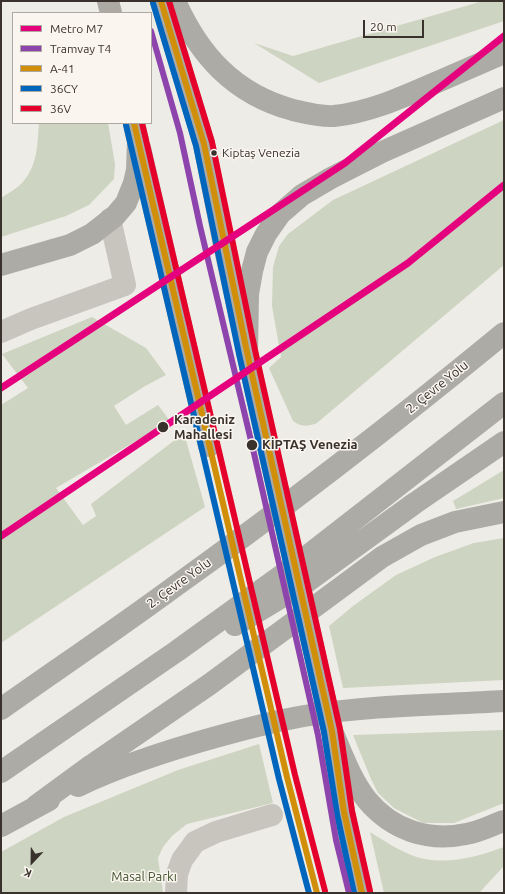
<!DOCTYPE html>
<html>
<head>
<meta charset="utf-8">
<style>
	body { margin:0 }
	#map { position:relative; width:505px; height:894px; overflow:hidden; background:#eeece6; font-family:Ubuntu,sans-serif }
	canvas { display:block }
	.frame { position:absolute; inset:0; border:2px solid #39322c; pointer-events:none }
	.legend { position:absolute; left:12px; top:12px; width:140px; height:112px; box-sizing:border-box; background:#faf6ef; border:1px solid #ada8a1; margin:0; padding:5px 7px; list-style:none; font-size:12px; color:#39322c }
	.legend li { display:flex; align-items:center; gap:8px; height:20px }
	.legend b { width:20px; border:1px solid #ada8a1 }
	.north { position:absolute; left:12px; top:842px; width:40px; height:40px; -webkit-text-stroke:3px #faf6ef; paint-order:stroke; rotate:202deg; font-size:11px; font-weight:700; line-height:16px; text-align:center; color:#39322c }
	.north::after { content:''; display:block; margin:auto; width:14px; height:18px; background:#39322c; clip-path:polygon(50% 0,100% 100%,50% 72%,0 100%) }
	.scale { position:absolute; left:363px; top:20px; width:61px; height:18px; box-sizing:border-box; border:2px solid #39322c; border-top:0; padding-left:5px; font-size:12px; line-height:14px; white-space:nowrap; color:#39322c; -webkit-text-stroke:3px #faf6ef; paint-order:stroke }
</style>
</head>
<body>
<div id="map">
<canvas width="505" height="894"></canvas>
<div class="frame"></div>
<ul class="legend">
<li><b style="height:5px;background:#e5007d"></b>Metro M7</li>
<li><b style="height:5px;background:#8e44ad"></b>Tramvay T4</li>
<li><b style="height:5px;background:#d18f09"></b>A-41</li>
<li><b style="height:5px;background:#0065bd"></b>36CY</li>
<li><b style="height:5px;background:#e4002b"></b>36V</li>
</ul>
<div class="north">K</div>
<div class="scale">20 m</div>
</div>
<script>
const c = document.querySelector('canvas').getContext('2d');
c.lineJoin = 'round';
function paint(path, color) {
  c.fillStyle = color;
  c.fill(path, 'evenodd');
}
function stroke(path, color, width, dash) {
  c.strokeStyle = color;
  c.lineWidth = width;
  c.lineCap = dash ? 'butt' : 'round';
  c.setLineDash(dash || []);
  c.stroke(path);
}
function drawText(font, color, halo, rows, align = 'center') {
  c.font = font + ' Ubuntu,sans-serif';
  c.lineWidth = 3;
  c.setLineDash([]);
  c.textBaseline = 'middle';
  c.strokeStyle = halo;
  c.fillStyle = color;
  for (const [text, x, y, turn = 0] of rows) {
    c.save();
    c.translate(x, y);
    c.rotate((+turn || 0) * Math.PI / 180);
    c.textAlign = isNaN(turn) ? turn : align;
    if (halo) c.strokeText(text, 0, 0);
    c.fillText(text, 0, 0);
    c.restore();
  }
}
paint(new Path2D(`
	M483,1H504V21L319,83L254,43L293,56Z
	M504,120V265L317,423C307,427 302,427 293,421L269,368L281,357L272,306L273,267L279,246L288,234L333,200Z
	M39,123H108L115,164L114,179L89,205L66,216L1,237V198C8,193 16,189 22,183C38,165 37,146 39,123Z
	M92,317L146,348L166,375L145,386L114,406L126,425L158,405L170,421L56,488L83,525L96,516L91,504L184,433L205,507L1,643V405L28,388L2,354Z
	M504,470V498L456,509L453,501Z
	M504,538V680L343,688L329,626L353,606L396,575L435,557L474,543Z
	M504,730V803L454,823H423L394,808L378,793L371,779L353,735Z
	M259,744L273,803L187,824L172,836L163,847L158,858L163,893H1V852L64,817L178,770Z
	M370,832C386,842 407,856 425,859C451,864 480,856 504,847V866L479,893H384Z`), '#cdd4c1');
stroke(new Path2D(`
	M1,332L31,319L125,285L110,219
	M176,893L177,874L182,860L195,842L216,832L272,815`), '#c8c4be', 22);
stroke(new Path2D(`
	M108,1L111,13
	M161,1L204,144L224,245L243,331
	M134,123L138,141`), '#ada9a3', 22);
stroke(new Path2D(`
	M140,148L209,446
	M247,352L264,429
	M333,739C338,791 350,842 362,893`), '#adaaa4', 22);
stroke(new Path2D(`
	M175,1C199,55 234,94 293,110C306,113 321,117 334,116C370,112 403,97 435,83C458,73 481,63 504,53
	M1,265L70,245L92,234L115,216L126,203L134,183L137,170L138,141
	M247,352L248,294L252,271L257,252L266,234L280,214L302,195L331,178L382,152L504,98
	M235,625L305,583L415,503L504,442
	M1,709C59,668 117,629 174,587C287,506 397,421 504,333
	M332,731C342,754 351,780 367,800C392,830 428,842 466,834C479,832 492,825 504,821
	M1,772L177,651L292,568L504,403
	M78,786C122,765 169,750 216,737C245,729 274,721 304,716C370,705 438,705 504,701
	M36,806L92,765L210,684L382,557L421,535L455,522L504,512
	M1,826L49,800`), '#adaba5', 22);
stroke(new Path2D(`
	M264,429L332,731`), '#adaaa4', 22);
stroke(new Path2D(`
	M161,1L204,144L247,352L332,731L344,812L362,893
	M134,123L287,777L317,893`), '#d18f09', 6);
stroke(new Path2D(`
	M153,3L196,146L239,354L324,732L337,814L354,893
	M126,125L279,779L309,893`), '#0065bd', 6);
stroke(new Path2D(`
	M169,1L212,142L255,350L340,729L352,811L370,891
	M142,123L295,775L325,891`), '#e4002b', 6);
stroke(new Path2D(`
	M151,31L180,133L200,226L253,449L318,735L336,840L349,893`), '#8e44ad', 6);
stroke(new Path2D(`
	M1,388L345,163L504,36
	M1,536L408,263L504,185`), '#e5007d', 7);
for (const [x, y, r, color] of [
	[214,153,3.5,"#39322c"],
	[163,427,6,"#39322c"],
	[252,445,6,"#39322c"]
]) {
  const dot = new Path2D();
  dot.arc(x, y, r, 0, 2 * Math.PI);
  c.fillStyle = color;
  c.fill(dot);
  stroke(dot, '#faf6ef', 1.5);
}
drawText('12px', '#39322c', '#faf6ef', [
	["Kiptaş Venezia",222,153]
], 'left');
drawText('13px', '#39322c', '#faf6ef', [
	["2. Çevre Yolu",437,387,-39],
	["2. Çevre Yolu",179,583,-36]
]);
drawText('bold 13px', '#39322c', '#faf6ef', [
	["Karadeniz",174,420],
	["Mahallesi",174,435],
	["KİPTAŞ Venezia",262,445]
], 'left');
drawText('13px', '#445532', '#faf6ef', [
	["Masal Parkı",144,877]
]);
</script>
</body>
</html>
